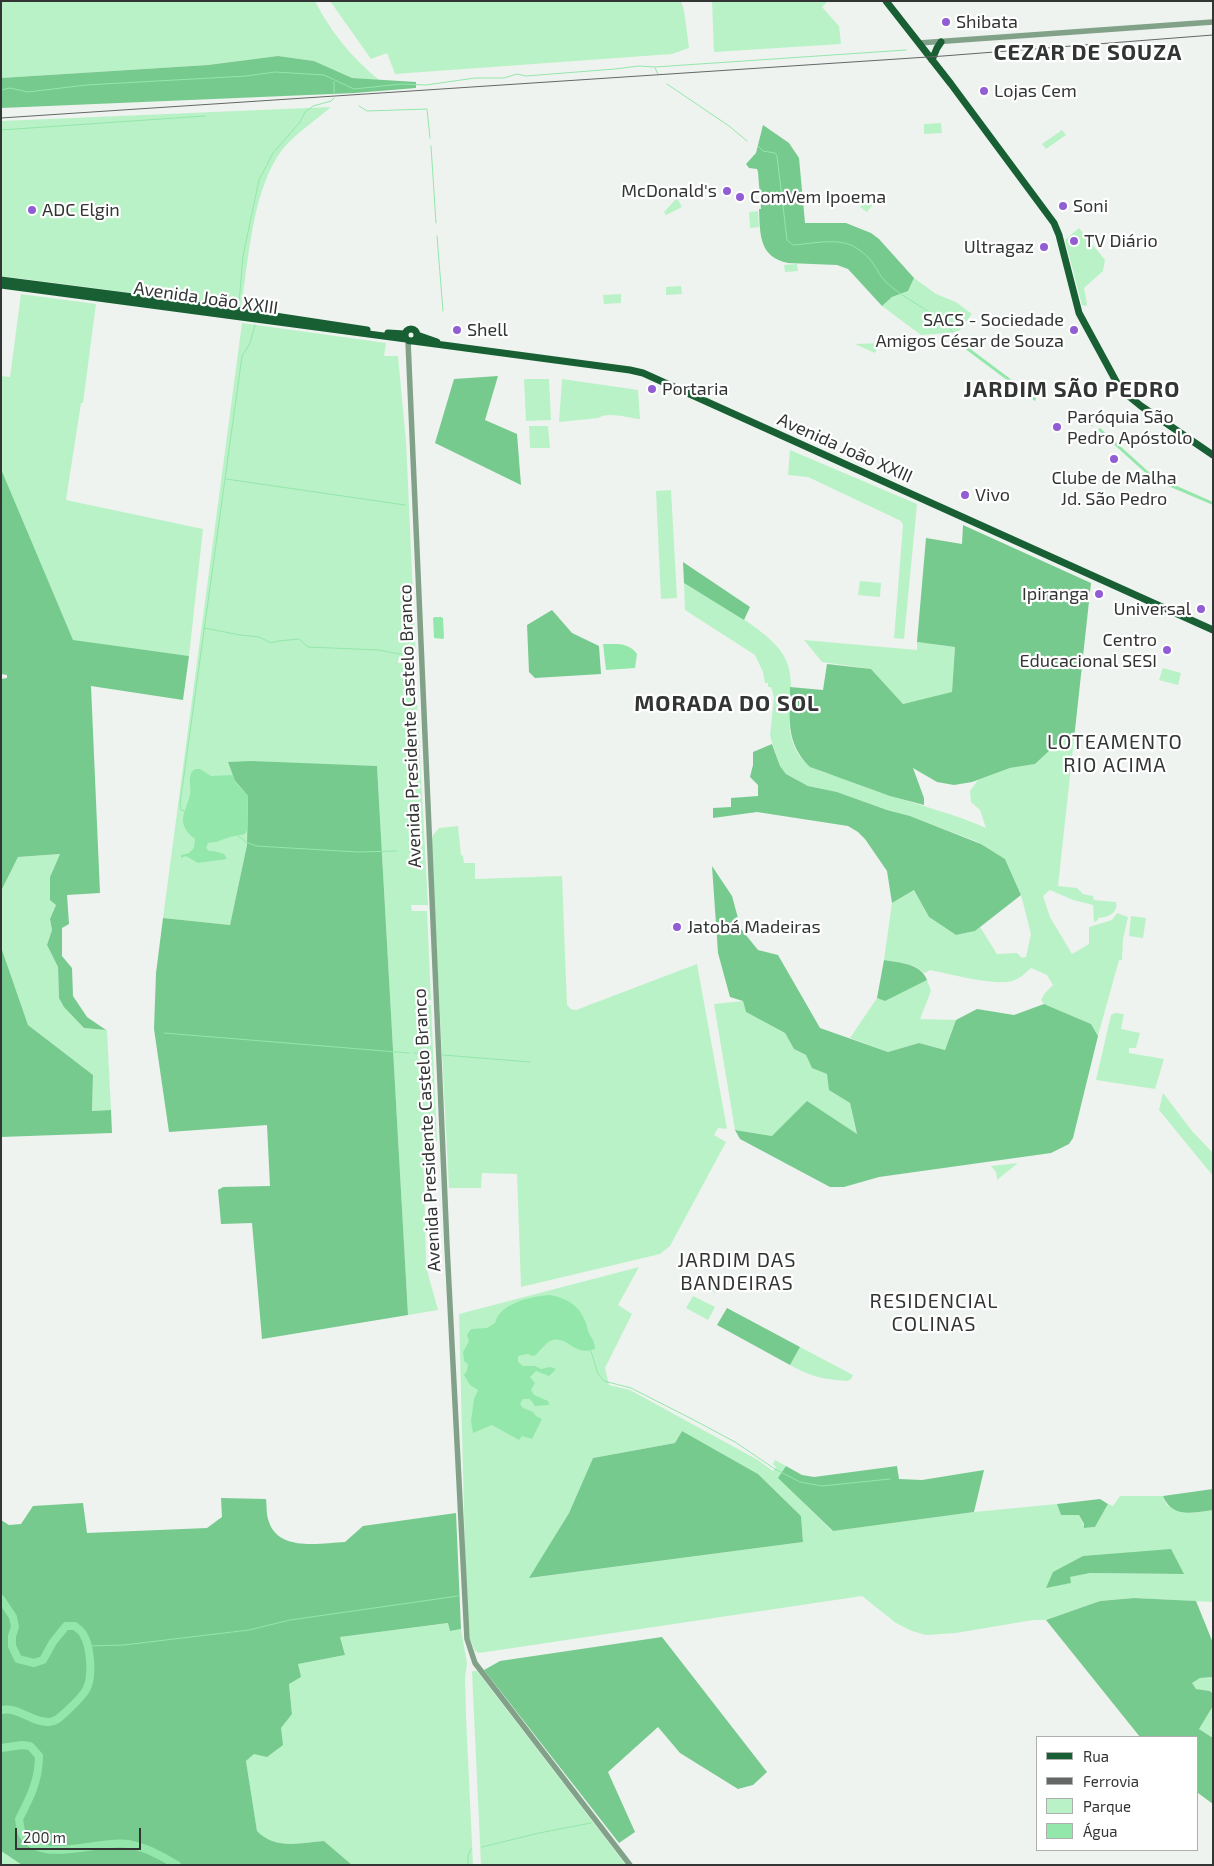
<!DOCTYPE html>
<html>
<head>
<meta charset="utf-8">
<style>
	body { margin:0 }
	#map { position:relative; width:1214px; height:1866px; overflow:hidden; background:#eef3ef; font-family:"Exo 2",sans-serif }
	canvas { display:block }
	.frame { position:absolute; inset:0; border:2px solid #333534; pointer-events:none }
	.legend { position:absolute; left:1036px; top:1736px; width:162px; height:115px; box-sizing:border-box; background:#fff; border:1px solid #adaeae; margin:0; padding:6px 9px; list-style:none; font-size:15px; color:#333534 }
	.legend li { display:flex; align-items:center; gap:10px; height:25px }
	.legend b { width:25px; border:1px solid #adaeae }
	.scale { position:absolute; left:15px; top:1828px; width:126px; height:22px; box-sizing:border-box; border:2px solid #333534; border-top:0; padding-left:6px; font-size:15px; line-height:18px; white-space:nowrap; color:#333534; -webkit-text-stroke:4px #fff; paint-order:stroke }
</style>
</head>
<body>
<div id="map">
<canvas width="1214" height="1866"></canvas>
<div class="frame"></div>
<ul class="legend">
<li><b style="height:6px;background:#186034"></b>Rua</li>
<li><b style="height:6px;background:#646765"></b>Ferrovia</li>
<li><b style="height:14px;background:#baf2c7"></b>Parque</li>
<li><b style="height:14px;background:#93e7ab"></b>Água</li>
</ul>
<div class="scale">200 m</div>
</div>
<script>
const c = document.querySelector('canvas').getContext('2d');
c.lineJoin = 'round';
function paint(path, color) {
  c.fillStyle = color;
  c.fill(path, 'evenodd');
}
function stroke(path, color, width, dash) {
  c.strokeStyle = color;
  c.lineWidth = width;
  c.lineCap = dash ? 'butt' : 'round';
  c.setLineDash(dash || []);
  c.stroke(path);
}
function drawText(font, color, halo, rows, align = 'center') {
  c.font = font + ' "Exo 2",sans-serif';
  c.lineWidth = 4.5;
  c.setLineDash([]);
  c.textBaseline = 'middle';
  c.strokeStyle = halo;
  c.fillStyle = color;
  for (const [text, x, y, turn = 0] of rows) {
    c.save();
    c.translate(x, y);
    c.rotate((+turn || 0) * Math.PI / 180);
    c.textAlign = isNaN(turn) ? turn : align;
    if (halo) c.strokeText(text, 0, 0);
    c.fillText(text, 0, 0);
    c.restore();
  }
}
paint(new Path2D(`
	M1,1H315C330,31 353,59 379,80L351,78L314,61L278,56L208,65L1,78Z
	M330,1H681L684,10L689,48L672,54L395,74L387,53L371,59Z
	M712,1H828L822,7L839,26L841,44L714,52Z
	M331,107C315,121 296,133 282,150C252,190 249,259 241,307L1,276V121Z
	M941,123L942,133L924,134V124Z
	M1062,130L1066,135L1046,149L1042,144Z
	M871,192L879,197L867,212L860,207Z
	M677,198L682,207L666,215L664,212Z
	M758,211L759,227L750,228L749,212Z
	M1079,228L1105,260L1103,271L1084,288L1087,304L1086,306L1082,305L1065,240Z
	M797,264L798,271L785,272L784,265Z
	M914,278L936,294L956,302L972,314L959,331L950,333L921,335L882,306L892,297L908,291Z
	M681,286L682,294L666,295V287Z
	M21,294L96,304L83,403H81L66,500L203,529L189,656L73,641L1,469V376L10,377Z
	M621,294V303L604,304L603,295Z
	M242,323L386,343L384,356H398L406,441L416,659L398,660V663L415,664L428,905H411L412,911H427L431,1000H416L417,1006L431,1005L437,1141H423L426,1261L428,1274L438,1310L408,1315L377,766L228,762L235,781L248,796L247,845L230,925L163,918Z
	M880,343L875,353L855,344Z
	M524,379H549L551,420L526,421Z
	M562,379L638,390L640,419C628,418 608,411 598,418L559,422Z
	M529,426H548L550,448H530Z
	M790,450L917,504L904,639L894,638L903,525L901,521L808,477L788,475Z
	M671,490L677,598L661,599L656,491Z
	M860,581L881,583L880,597L858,595Z
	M684,583C711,600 775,632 786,660C800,691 777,729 802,759C811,770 829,774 843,778C858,784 873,790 889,795C921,806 955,814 986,828L980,810L971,802L970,791L978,780L1010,768L1035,764L1063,738L1074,739L1058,886L1077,888L1083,894L1093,896L1094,900L1116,902C1118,914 1108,917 1098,918V920L1094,922L1093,905L1073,900L1050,890L1043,896L1050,917L1072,954L1089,944V927L1112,920L1117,913L1128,917L1123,939L1122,960H1119L1098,1036L1091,1024L1044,1004L1041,1000L1045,993L1053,985L1047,975L1031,968C1025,973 1020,979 1012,981C995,986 949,974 930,970L925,973L914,966L884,960L892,903L914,890L929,917L956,935L975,931L980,927L997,954L1017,953L1022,958L1026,957L1031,934L1021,895L1005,859L978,842L910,816L887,810L837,792L808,786L786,774L780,766L770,736L774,697L771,687H768V683H765L763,672L755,655L685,610Z
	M804,640L917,650V642L955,647L952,693L903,704L871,669L822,662Z
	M1163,668L1181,673L1178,685L1159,680Z
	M458,826L461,855L463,856L464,863H475V879L562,876L567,1005L571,1009L576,1010L697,964L727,1129L718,1128L714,1135L726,1142L670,1246L660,1254L521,1287L517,1174L482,1173L481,1188H449L431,842L433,835L439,828Z
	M60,854L50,877L56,905L50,919L52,930L47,945L58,967L59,998L84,1028L107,1030L111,1110L92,1111L93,1075L28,1025L2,951L1,891L18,857Z
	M1131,916L1146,918L1143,938L1129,936Z
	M927,980L931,991L920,1019L956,1020L945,1050L919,1043L888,1052L850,1038L877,998L885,1000Z
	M743,1001L746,1012L785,1033L794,1049L806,1055L812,1067L827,1074L830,1090L850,1103L857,1135L772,1136L735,1130L714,1004Z
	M1115,1013L1124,1014L1121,1029L1140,1033L1136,1048H1129V1053L1164,1059L1155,1089L1096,1080L1111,1015Z
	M1163,1093L1192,1131L1213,1153V1176L1159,1110Z
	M1018,1163L997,1180L996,1172L991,1166Z
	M639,1267L618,1305L632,1314L605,1368L609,1385L630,1390L758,1460L773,1471L776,1467L773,1464L775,1460L786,1466L779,1478L832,1531L974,1512L1057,1504L1061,1515H1079L1085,1528L1095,1527L1108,1504L1113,1506L1120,1496H1163L1167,1505L1192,1513L1213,1510V1602L1134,1598L1100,1601L1046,1620H1033L956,1633L926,1635L912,1631L896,1623L862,1596L479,1653L475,1651L470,1639L466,1589L459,1314ZM682,1431L758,1474L801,1516L803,1542L530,1578L569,1513L593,1458L675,1443ZM1083,1556L1184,1574L1090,1573L1070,1577V1583L1046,1587L1071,1563Z
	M713,1276L722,1281L716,1293L706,1288Z
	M693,1296L715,1307L708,1320L686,1308Z
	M800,1347L853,1375L851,1379L847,1381C822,1379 812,1377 790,1365Z
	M449,1623L450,1631L461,1629L467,1664L465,1677L466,1717L473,1865H352L324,1841C300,1843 275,1850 257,1831L246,1761L281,1728L292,1713L289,1684L297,1664L345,1655L340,1637Z
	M473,1671H477L626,1865H481L472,1672Z
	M1213,1677V1694L1210,1691L1196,1689L1191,1683L1200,1678Z
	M1213,1706V1738L1199,1729Z
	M1,1851L22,1865H1Z`), '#baf2c7');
paint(new Path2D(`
	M278,56L314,61L352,78L416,82V88L355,93L1,108V78L208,65Z
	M763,125L789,143L799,158L805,223H846L871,233L879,239L914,278L908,291L892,297L882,306L848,269L837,265L788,263C759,257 760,235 759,209H761L758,172L757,169L749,168L746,164L756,153Z
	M498,376L485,420L517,434L521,485L435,443L454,379Z
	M1,469L73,640L189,656L183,700L91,686L100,893L67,895L69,924L62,928V956L72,968L73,996L87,1017L106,1030L84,1028L64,1007L59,998L58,967L47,945L52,930L50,919L56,905L50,900V877L60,854L18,857L1,891V679L7,678V675L1,674Z
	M963,525L1091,583L1074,739L1063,738L1035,764L1010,768L972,782L954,785L937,782L913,768L924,798V805L890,796L810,767C785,743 790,718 790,687L823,690L827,664L871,669L903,704L952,692L955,647L917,642L926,538L962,544Z
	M683,562L750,607L744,620L684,583Z
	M552,610L572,633L599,646L601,674L535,678L529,672L527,625Z
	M772,744L780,766L786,774L808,786L837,792L887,810L910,816L981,844L1005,859L1021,895L975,931L956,935L929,917L914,890L892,903L887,871L865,839L858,832L848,826L757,812L713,818V808L731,807V798L758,796V785L750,777L753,765V752Z
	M251,761L377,766L408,1315L262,1339L252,1223L221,1224L218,1190L223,1187L270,1186L267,1125L169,1132L154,1029L156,973L163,918L230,925L247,845L248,796L235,781L228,762Z
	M712,866L732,896L741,929L758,950L778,955L820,1028L888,1052L919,1043L945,1050L956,1020L977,1009L1014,1015L1044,1004L1091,1024L1098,1036L1073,1138L1069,1144L1051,1153L879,1177L844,1187H830L740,1139L735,1130L772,1136L807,1101L857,1134L850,1103L829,1090L827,1074L812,1068L806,1055L794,1049L785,1033L746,1012L743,1001L730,997L718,953Z
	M1,935L2,950L28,1025L93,1075L92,1111L111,1110L112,1133L1,1137Z
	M884,960C899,963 921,963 927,980L885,1001L877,998Z
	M727,1308L800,1347L790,1365L717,1325Z
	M682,1431L758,1474L801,1516L803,1542L529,1578L569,1513L593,1458L675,1443Z
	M786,1466L802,1475L814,1477L897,1466L899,1479L922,1480L984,1470L974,1512L833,1531L778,1478Z
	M1213,1489V1510C1192,1513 1172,1518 1163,1496Z
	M221,1498L266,1499C267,1506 266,1515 269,1522C279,1552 321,1543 345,1542L363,1526L456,1513L461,1629L450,1631L448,1623L340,1637L345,1655L298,1664L301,1677L289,1684L292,1714L281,1728L283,1745L267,1757L254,1754L246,1761L257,1831C275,1850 300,1843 324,1841L352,1865H22L1,1851V1520L9,1525L21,1524L33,1506L83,1503L87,1533L207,1528L222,1517Z
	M1100,1499L1108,1504L1095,1527L1084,1528V1524L1079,1515H1061L1057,1504Z
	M1171,1549L1184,1574L1090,1573L1070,1577L1071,1583L1046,1588L1053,1572L1083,1556Z
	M1134,1598L1196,1601L1213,1643V1677L1200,1678L1192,1683L1196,1689L1210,1691L1213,1694V1706L1199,1729L1213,1738V1804L1198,1793V1737H1140L1046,1620L1100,1601Z
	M662,1637L767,1772L753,1785L738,1789L680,1753L658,1727L608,1772L635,1832L619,1843L484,1670L500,1661Z`), '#76ca8e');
paint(new Path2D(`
	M965,345L1036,398L1035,401L964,348Z
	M1100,428L1151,474L1150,477L1098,430Z
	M1152,475L1213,502V505L1154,480L1151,477Z
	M435,617H441L443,618L444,637L443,639L434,638L433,618Z
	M603,644C616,644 629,642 637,654L635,668L606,670Z
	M195,769H200L211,776L233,775L235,782L248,796L247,830L245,834L230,837L216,842L208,843L206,848L209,851H214L224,854L227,859L198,863L186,856L181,858V855L189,853L194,848L195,839C175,823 185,814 190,795C192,786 186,775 195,769Z
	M550,1295C568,1299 579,1305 586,1323C587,1326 587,1328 588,1331C591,1338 595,1341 595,1349C574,1357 568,1336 553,1340C545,1342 540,1352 534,1356L527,1354L518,1356V1362L523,1366H535L541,1369L550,1367L556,1369L549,1376L536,1371L530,1377L535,1383L531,1390L534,1395L548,1401L549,1405L535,1406L530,1399H523L520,1404L523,1408L533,1412L536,1416L542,1419L532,1439L522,1436L519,1440L492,1425L473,1433L471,1421L474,1399L478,1390L470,1385L464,1375L467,1371L468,1364L464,1361L463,1352L469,1341L467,1335L471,1329L487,1328L495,1323C500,1303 532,1296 550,1295Z`), '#93e7ab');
stroke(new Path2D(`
	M655,68L658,74
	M667,84L729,126L747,141
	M1,90L10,88L28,92L86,85L246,76L275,72L324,75L354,89L401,84L426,85L475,78H504L517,74L526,76L615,69L639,66L655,67L906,50
	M334,93V82
	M359,106L367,111L427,109L430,138
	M1,130L205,116
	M431,146L436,223
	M758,146L763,151L775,153L777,156L787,240L793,245C810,244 834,238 851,245C859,249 869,256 874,265C878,271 880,276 885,281C905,301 934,310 953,332
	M437,236L443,311
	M239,303L243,256L259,180L273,153L300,122L305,112L313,106L331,101L334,98
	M1090,424L1093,426
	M226,479L405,505
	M204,628L240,635L259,637L271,643L278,641L299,639L308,647L379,650L399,654L412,653
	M184,811L181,810L180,804L242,356L250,343L255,325
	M238,836L246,842L256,846L358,852L397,851
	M164,1033L409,1053
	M414,1053L432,1054
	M443,1055L530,1062
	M591,1351L598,1374L604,1381L631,1388L692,1419L735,1442L775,1469L800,1482L822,1486L890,1479
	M88,1646L124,1645L249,1630L290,1620L458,1596
	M482,1847L539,1833L591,1823
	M468,1865V1856L471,1849`), '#93e7ab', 1);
stroke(new Path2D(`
	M1,1599L13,1617L15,1627L12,1636V1646L18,1659L34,1663L43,1660L53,1642L66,1626H75C78,1629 82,1631 83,1634C91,1646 93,1678 86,1690C81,1698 74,1704 68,1710C62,1715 57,1722 49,1722C32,1723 18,1706 1,1710
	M1,1748L22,1745L30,1746L39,1756C39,1780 30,1798 19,1819C20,1823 20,1830 22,1834C41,1866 99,1839 128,1844C146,1847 161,1856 177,1865`), '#93e7ab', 8);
stroke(new Path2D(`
	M919,43L1213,22
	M408,341L447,1246L467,1639L475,1663L630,1865`), '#81a289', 5.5);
stroke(new Path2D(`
	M886,1L951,84L1054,223L1059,235L1079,313L1117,383L1125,393L1141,406L1213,455
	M932,60L937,48L941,42
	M1,280L242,311L367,330
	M1,285L406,339
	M405 335a6 6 0 1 1 12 0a6 6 0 1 1-12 0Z
	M388,333L405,334
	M417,335L437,342
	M413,341L630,370L643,373L1213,630`), '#186034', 7);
stroke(new Path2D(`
	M1,118L943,56L1213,35`), '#646765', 1);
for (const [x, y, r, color] of [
	[946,22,5,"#925cd4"],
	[984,91,5,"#925cd4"],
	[727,191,5,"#925cd4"],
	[740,197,5,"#925cd4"],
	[1063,206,5,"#925cd4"],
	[32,210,5,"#925cd4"],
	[1074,241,5,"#925cd4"],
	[1044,247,5,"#925cd4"],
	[457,330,5,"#925cd4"],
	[1074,330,5,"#925cd4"],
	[652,389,5,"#925cd4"],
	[1057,427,5,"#925cd4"],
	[1114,459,5,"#925cd4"],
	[965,495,5,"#925cd4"],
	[1099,594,5,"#925cd4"],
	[1201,609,5,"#925cd4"],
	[1167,650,5,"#925cd4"],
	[677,927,5,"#925cd4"]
]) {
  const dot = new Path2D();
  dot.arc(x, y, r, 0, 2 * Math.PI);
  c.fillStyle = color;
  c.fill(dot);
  stroke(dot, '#fff', 2);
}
drawText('18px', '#333534', '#fff', [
	["Shibata",956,22],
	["Lojas Cem",994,91],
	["McDonald's",717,191,"right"],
	["ComVem Ipoema",750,197],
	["Soni",1073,206],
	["ADC Elgin",42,210],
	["TV Diário",1084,241],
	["Ultragaz",1034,247,"right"],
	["SACS - Sociedade",1064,320,"right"],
	["Amigos César de Souza",1064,341,"right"],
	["Shell",467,330],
	["Portaria",662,389],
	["Paróquia São",1067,417],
	["Pedro Apóstolo",1067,438],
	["Clube de Malha",1114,478,"center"],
	["Jd. São Pedro",1114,499,"center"],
	["Vivo",975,495],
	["Ipiranga",1089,594,"right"],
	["Universal",1191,609,"right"],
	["Centro",1157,640,"right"],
	["Educacional SESI",1157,661,"right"],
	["Jatobá Madeiras",687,927]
], 'left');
drawText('18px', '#333534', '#fff', [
	["Avenida João XXIII",206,298,8],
	["Avenida João XXIII",845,448,24],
	["Avenida Presidente Castelo Branco",410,726,-92],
	["Avenida Presidente Castelo Branco",427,1130,-93]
]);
c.letterSpacing = '1px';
drawText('20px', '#333534', '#fff', [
	["LOTEAMENTO",1115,742],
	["RIO ACIMA",1115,765],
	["JARDIM DAS",737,1260],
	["BANDEIRAS",737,1283],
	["RESIDENCIAL",934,1301],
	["COLINAS",934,1324]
]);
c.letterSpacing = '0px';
c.letterSpacing = '1px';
drawText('bold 22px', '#333534', '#fff', [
	["CEZAR DE SOUZA",1088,53],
	["JARDIM SÃO PEDRO",1072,390],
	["MORADA DO SOL",727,704]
]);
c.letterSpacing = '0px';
</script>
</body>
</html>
